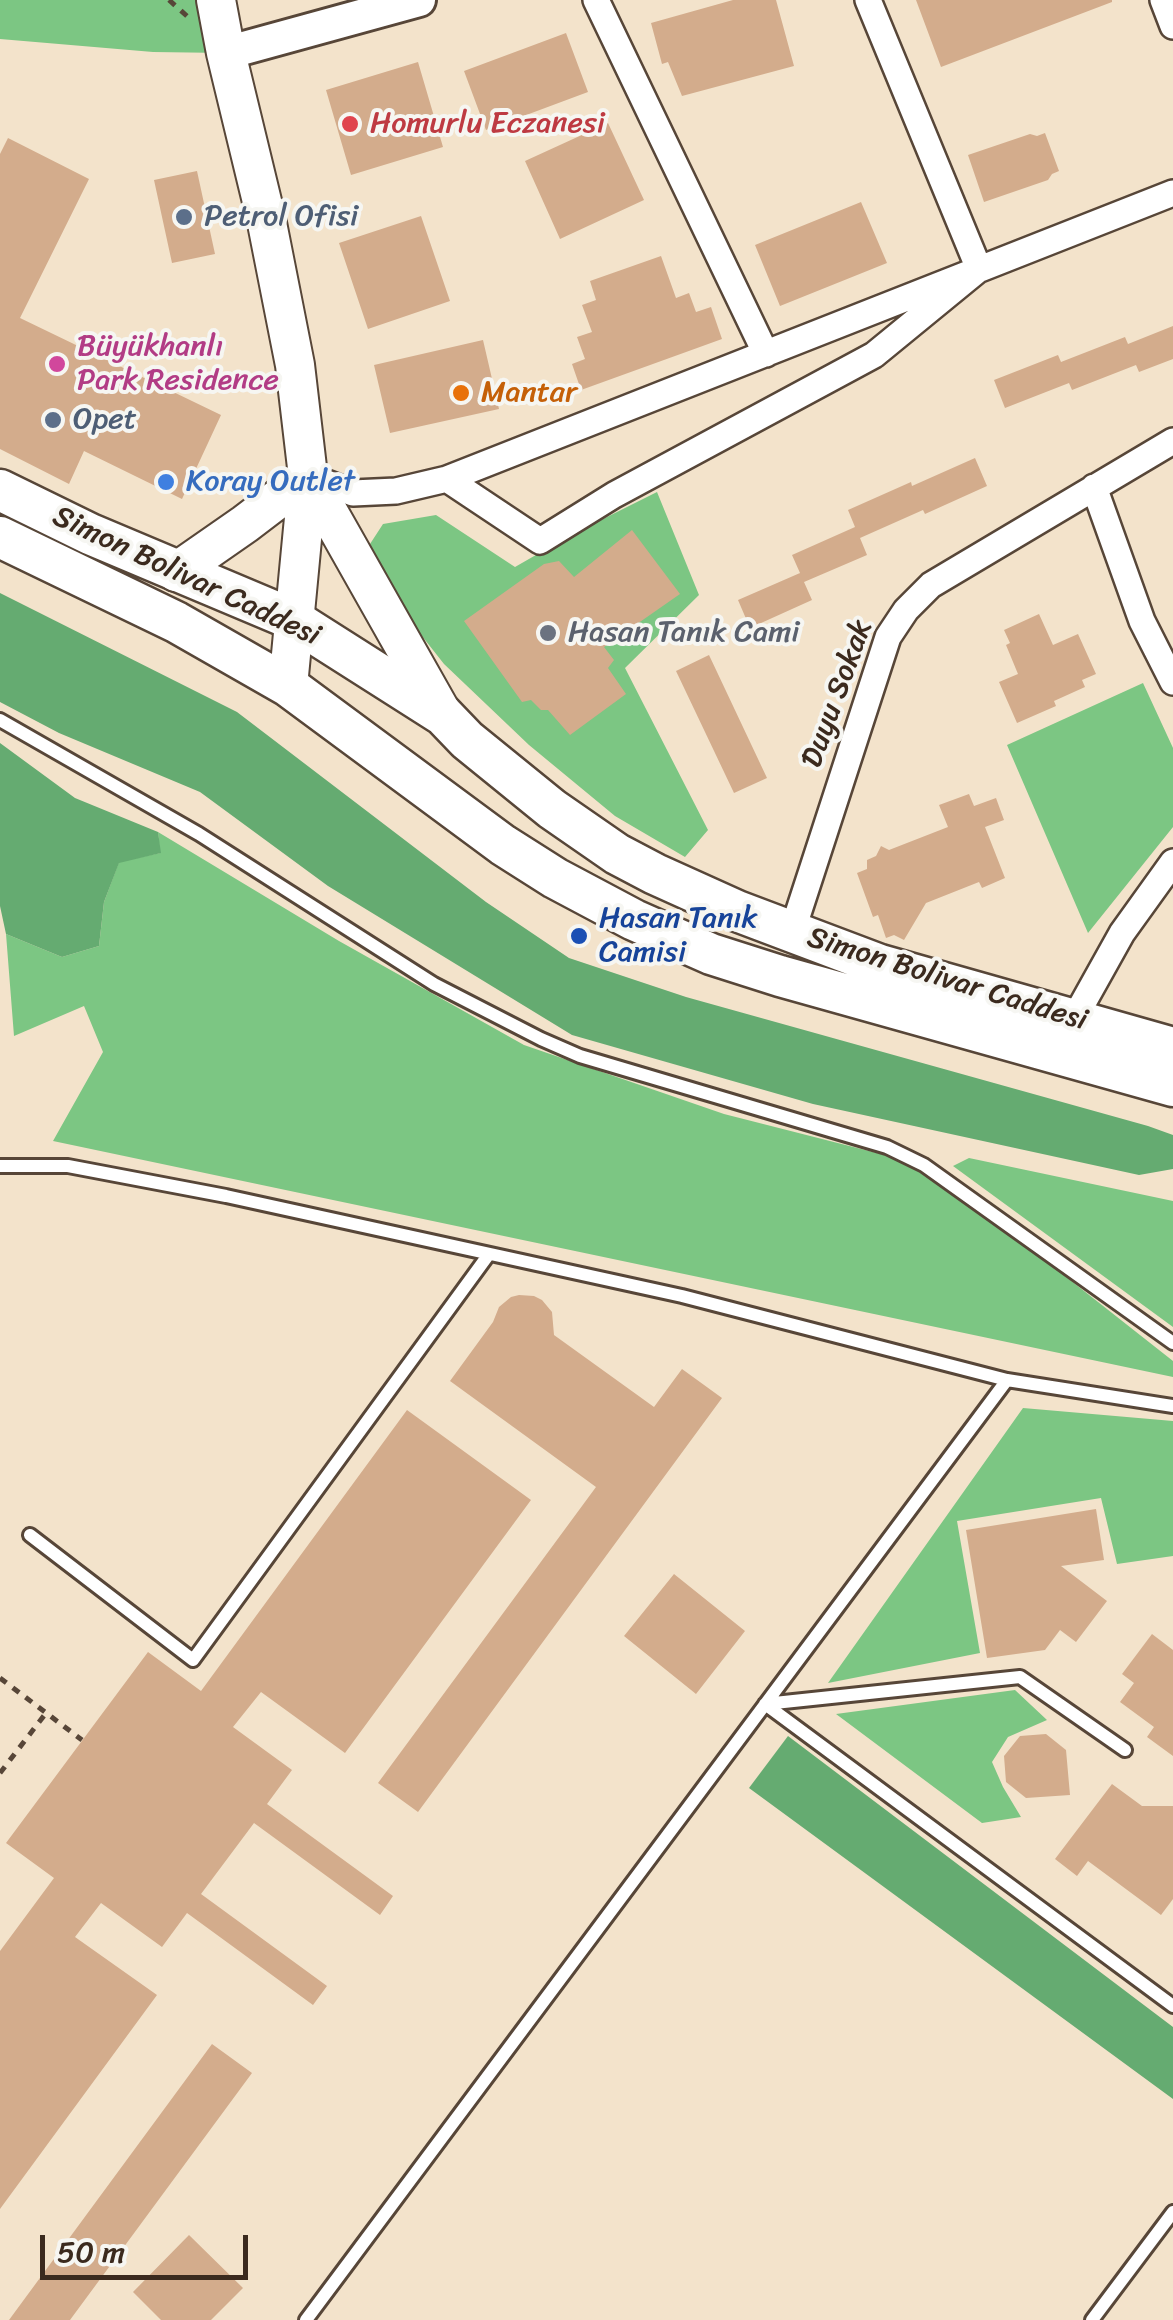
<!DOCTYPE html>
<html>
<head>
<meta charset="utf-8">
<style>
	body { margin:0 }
	#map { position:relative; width:1173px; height:2320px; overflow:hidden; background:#f3e3cb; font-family:Sriracha,sans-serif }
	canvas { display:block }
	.scale { position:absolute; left:40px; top:2235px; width:208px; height:45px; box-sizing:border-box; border:5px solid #3b2a1e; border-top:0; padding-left:12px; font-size:30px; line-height:35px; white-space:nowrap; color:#3b2a1e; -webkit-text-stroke:8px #f6f6f2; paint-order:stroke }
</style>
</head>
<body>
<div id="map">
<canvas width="1173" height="2320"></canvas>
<div class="scale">50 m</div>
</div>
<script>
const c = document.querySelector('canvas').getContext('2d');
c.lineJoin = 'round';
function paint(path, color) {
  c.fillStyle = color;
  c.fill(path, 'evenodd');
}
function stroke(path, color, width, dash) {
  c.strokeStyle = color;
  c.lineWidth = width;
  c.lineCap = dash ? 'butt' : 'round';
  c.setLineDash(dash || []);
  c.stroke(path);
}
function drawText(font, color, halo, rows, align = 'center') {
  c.font = font + ' Sriracha,sans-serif';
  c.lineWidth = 8;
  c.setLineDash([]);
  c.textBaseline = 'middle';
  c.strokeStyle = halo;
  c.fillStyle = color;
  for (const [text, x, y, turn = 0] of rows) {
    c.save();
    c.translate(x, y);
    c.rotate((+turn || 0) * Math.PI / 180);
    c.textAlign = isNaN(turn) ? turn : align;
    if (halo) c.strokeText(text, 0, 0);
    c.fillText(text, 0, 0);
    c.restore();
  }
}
paint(new Path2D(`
	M0,0H216L226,53L153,52L0,39Z
	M657,492L699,595L625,668L708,830L685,857L615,816L529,745L444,664L392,598L370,544L383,524L436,515L515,567L569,536Z
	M1143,683L1173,748V827L1088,933L1007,745Z
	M158,832L339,941L524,1045L724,1114L924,1165L1173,1361V1377L53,1141L103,1052L84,1006L14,1036L6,934L62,957L99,946L104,902L119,862L160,853Z
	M969,1158L1173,1201V1327L953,1166Z
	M1023,1408L1173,1421V1556L1117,1564L1101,1498L957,1521L980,1653L828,1683Z
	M1015,1690L1047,1720L1008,1737L992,1762L1003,1787L1021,1817L982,1823L836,1714Z`), '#7cc683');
paint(new Path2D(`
	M0,593L237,712L486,902L569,958L686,997L1148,1126L1173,1135V1169L1139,1175L813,1104L572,1035L328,886L200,792L59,733L0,702Z
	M0,743L75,798L158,832L161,853L119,863L104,902L99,946L62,957L6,934L0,906Z
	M788,1736L1173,2027V2099L749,1788Z`), '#65ab71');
paint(new Path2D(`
	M733,0H776L794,66L682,96L668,62L662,64L651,23Z
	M916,0H1112V2L941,67Z
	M566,33L588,92L486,130L464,71Z
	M418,62L443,147L351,175L326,90Z
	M608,123L644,200L560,239L525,161Z
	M1045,133L1059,171L1052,174L1048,180L984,202L968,155L1030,134L1037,136Z
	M8,138L89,179L20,318L221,415L182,499L84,451L69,484L0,449V154Z
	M197,171L215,254L172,263L154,180Z
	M861,202L887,263L780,306L755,245Z
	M421,216L450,301L368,329L339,243Z
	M661,256L676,298L689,293L696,312L711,307L722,339L581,390L572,364L585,359L577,337L592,332L582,305L596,300L590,281Z
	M1173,326V359L1139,372L1136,365L1072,390L1069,383L1005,408L994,380L1058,355L1061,362L1125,337L1128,344Z
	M483,340L499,409L390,433L374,365Z
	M975,458L987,486L925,514L923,510L860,538L867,555L804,582L792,555L855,527L848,510L911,482L912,486Z
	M632,530L680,594L604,647L614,660L608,668L626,694L570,735L548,710H541L531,700L522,702L464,621L544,564L559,561L574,577Z
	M800,573L812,600L750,628L738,600Z
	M1039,614L1053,645L1078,634L1096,674L1082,680L1085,687L1054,701L1056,706L1017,723L999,682L1018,674L1006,645L1010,643L1004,630Z
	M709,655L767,778L734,793L676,671Z
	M969,794L974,806L996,798L1004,820L985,827L1005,878L982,888L979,882L926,903L904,940L894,935L886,938L878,915L873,917L857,873L867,869V860L876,856L881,846L889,850L948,827L939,805Z
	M519,1295L534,1296L542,1300L552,1312L554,1335L654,1407L682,1369L722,1398L418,1812L378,1783L596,1487L450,1381L493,1322L499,1307L511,1297Z
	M407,1410L531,1500L345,1753L261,1692L233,1727L292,1770L267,1804L393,1896L380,1915L254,1823L201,1894L327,1986L313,2005L187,1913L162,1947L101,1903L75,1937L157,1995L0,2209V1951L54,1878L6,1843L148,1652L201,1691Z
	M1096,1509L1104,1560L1061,1566L1107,1601L1076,1642L1060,1630L1045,1650L987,1658L966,1530Z
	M674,1574L745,1631L696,1694L624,1636Z
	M1152,1634L1173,1650V1756L1147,1737L1154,1727L1120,1702L1134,1683L1122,1674Z
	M1046,1734L1066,1750L1070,1795L1026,1798L1006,1782L1004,1756L1020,1736Z
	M1112,1784L1142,1806H1173V1899L1161,1915L1088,1861L1077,1876L1055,1859Z
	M212,2044L252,2073L115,2259L70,2320H9Z
	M189,2235L243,2288L211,2320H161L133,2292Z`), '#d3ac8c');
const service = new Path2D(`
	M0,720L199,834L434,984L541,1039L580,1056L887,1147L924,1165L1173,1343
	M0,1166H68L226,1196L682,1296L1007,1380L1173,1406
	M30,1535L193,1660L489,1254
	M765,1704L1173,2006
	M765,1704L1020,1677L1125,1750
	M306,2320L1007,1380
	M1092,2320L1173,2212`);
const minor = new Path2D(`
	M596,0L766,354
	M1163,0L1173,26
	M308,476L353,493L396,491L447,479L1173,193
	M447,479L540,541L614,495L874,355L979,269L868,0
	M1094,487L1142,621L1173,682
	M792,932L888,637L906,610L931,585L1173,441
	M1074,1019L1122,933L1173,862`);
const tertiary = new Path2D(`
	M226,53L419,0`);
const secondary = new Path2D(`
	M216,0L226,53L266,218L295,365L308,476L288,686
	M308,476L443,715
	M176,572L245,524L308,476`);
const primary = new Path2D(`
	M0,490L90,534L292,619L443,715L467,740L552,809L617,854L655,874L737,911L880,965L1173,1048
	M0,537L176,622L288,686L503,845L555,878L634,920L711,954L780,976L1173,1086`);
stroke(service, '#574638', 18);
stroke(minor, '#574638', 30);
stroke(tertiary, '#574638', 38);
stroke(secondary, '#574638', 42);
stroke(primary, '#574638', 45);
stroke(new Path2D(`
	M169,0L188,17
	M0,1678L82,1740
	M0,1773L46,1713`), '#574638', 5, [8, 8]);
stroke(service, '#fff', 12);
stroke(minor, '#fff', 25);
stroke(tertiary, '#fff', 32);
stroke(secondary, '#fff', 38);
stroke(primary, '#fff', 40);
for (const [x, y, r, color] of [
	[350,124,10,"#e0444e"],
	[184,217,10,"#5c6f8a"],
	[57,364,10,"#d1479c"],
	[461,393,10,"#e8710a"],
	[53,420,10,"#5c6f8a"],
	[166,482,10,"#3f7fe0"],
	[548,633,10,"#6b7280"],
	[579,936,10,"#1a4fb4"]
]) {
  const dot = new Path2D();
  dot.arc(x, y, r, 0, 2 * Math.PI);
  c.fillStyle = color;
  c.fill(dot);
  stroke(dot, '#f6f6f2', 4);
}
drawText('30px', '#be3a42', '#f6f6f2', [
	["Homurlu Eczanesi",370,124]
], 'left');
drawText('30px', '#4e5e75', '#f6f6f2', [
	["Petrol Ofisi",204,217],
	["Opet",73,420]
], 'left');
drawText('30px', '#b23c85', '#f6f6f2', [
	["Büyükhanlı",77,347],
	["Park Residence",77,381]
], 'left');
drawText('30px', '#c56008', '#f6f6f2', [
	["Mantar",481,393]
], 'left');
drawText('30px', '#366cbe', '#f6f6f2', [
	["Koray Outlet",186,482]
], 'left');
drawText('30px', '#3b2a1e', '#f6f6f2', [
	["Simon Bolivar Caddesi",186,577,25],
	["Duyu Sokak",838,694,-70],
	["Simon Bolivar Caddesi",947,980,17]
]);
drawText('30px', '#5b616d', '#f6f6f2', [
	["Hasan Tanık Cami",568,633]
], 'left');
drawText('30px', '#164399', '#f6f6f2', [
	["Hasan Tanık",599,919],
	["Camisi",599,953]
], 'left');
</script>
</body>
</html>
